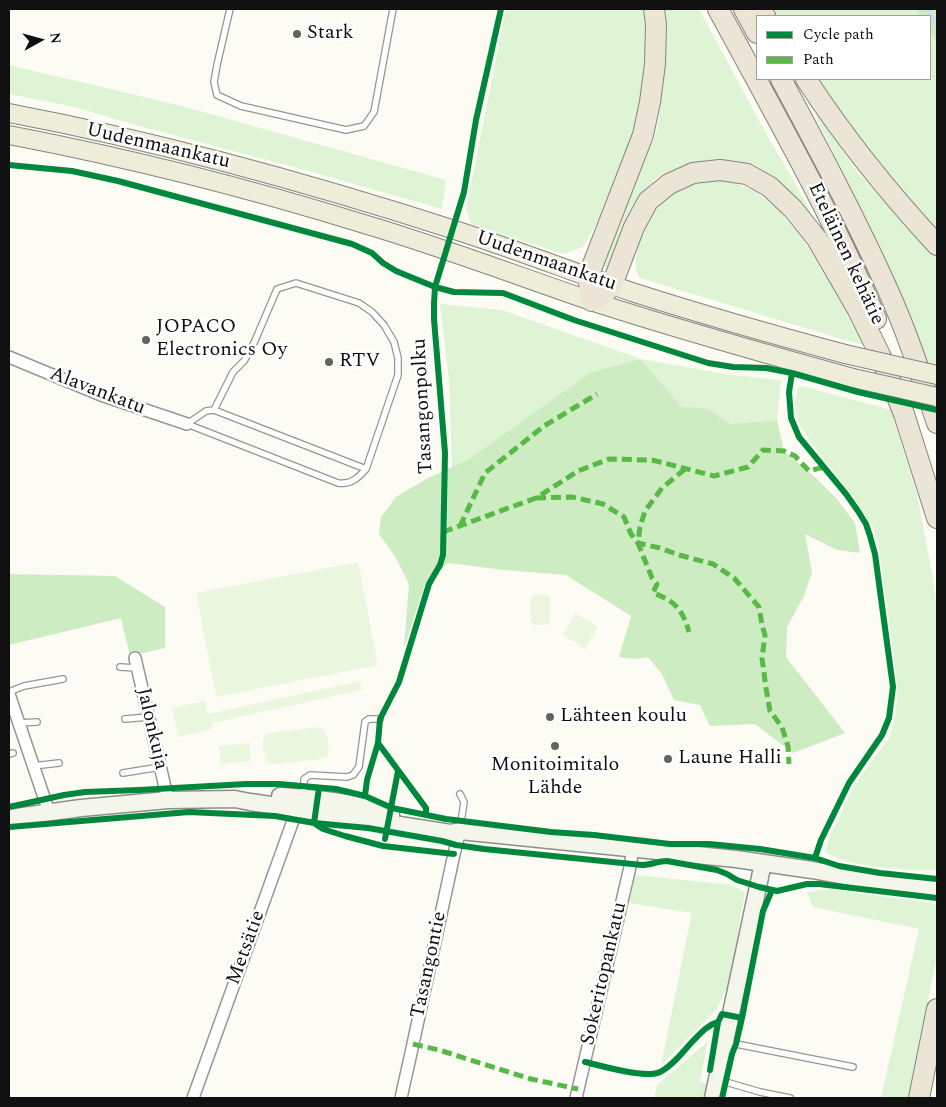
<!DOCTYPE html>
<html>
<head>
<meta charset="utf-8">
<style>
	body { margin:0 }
	#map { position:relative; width:946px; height:1107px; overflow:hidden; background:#fcfcf5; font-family:Spectral,serif }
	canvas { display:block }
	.frame { position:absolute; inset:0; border:10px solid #101010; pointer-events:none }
	.legend { position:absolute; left:756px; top:15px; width:175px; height:65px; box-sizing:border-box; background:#fff; border:1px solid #9f9f9f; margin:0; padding:6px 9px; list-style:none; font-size:15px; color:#101010 }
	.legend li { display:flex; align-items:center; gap:10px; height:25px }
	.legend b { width:25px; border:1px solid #9f9f9f }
	.north { position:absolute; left:15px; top:15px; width:50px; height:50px; -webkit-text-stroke:4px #fff; paint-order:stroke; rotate:83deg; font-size:14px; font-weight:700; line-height:20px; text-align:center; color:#101010 }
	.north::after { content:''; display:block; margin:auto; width:18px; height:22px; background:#101010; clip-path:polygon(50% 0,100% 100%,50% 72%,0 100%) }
</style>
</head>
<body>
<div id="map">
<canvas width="946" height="1107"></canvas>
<div class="frame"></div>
<ul class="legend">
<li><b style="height:6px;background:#00873e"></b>Cycle path</li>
<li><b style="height:6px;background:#58b947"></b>Path</li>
</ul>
<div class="north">N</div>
</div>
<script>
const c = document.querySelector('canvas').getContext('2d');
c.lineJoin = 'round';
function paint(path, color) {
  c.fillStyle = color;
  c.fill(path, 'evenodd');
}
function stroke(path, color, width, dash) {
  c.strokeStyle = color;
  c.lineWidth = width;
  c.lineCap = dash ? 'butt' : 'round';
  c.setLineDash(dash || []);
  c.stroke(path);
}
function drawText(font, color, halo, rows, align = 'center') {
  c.font = font + ' Spectral,serif';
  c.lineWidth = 5;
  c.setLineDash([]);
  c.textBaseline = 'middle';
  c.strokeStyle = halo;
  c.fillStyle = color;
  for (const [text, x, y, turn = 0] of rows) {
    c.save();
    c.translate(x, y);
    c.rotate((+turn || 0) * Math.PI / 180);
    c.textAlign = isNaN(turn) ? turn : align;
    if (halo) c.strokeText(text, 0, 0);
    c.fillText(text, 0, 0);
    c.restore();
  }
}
paint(new Path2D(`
	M506,9H645L646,58L639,117L597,222L583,247L563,254L471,224L466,209Z
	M665,9H699L768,137L803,197L819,228L786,188L754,164L726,161L687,165L655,179L632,206L608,267L602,266L657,131L664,78L666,15Z
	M772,9H916L920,16H776Z
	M930,32L937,44V230L909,201L853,131L818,79H930Z
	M9,65L182,106L446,180L442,209L301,169L139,126L74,107L9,94Z
	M816,112L858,173L904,223L937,258V365L929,363L899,288L817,119Z
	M701,180H727L755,191L777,208L804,241L833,287L864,345L838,338L640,278L636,271V257L639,242L654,211L674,191Z
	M440,304L502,310L641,359L731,375L781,380L777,420L730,424L707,408L682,407L641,359L591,372L469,459L452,467L449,380Z
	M802,386L891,410L917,494L934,584L937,611V870C908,871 871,868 843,860C837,859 831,855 825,852L831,832L836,824L853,787L889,738L895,717L898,692L897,682L879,548L873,527L851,494L810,441L798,422L795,403L798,388Z
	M635,875L732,885L745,892L729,984L716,1010L661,1065L692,913L629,903Z
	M830,889L937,904V955L909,1098H881L919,929L813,907L807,892Z
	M708,1041L700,1081L707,1084L704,1098H654L657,1085Z`), '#dff4d4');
paint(new Path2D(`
	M916,9H937V44L930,32V16H920Z
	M641,359L682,407L707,408L730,424L777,420L784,451L815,477L836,498L855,523L860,553L837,550L805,534L812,572L804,596L787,627L786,657L845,733L793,753L755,724L710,726L700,705L674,700L662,674L648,657L635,659L619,657L631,616L566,575L504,570L448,563L425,584L404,648L409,584L396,558L379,534L381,517L396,497L426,479L469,459L591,372Z
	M9,574L115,576L165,607V648L130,656L121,618L9,645Z`), '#cdecc1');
paint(new Path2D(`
	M358,562L378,665L216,697L196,593Z
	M534,595H547L550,597V622L547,625H534L531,622V598Z
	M575,613L598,627L585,649L563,635Z
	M360,681L362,690L212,723V729L178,737L172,708L205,701L208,714Z
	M319,727C329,730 330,747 327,756L321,759L274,764H271L266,761L262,740L268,733Z
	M249,743L251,761L221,764L219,746Z`), '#eaf7de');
stroke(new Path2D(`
	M928,9L937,25`), '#cadcf8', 3);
const lane = new Path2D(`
	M230,9L217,65L214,82L217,95L241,106L346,130L364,126L374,112L393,9
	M296,283L359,303L372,312L384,325L394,342L398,358V375L366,469C358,478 351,485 338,483L187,424L206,411L214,410L233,372L244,361L254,343L277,289Z
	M214,410L366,469
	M120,667L137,668
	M9,692L24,686L63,679
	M125,719L148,717
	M19,723L37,722
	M9,754L13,753
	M33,766L59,763
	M123,773L160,767
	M460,794L464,802L460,829
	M302,796L304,786V779L310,775L347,777L353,775L359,767L365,722L369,719H380
	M726,1042L853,1067
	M719,1080L760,1092L790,1098`);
const street = new Path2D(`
	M9,357L101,395L187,424
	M135,658L168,800
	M9,694L49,812
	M193,1098L299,804
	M401,1098L413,1044L454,854L460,831
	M576,1098L630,867L633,848`);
const secondary = new Path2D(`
	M280,796C308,798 337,800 365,807C373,810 381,813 391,815
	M9,818L81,808L168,800L235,799L250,802L298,809L444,832L450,833L460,831L736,859L812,870L882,883L937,889
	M713,1098L763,863`);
const primary = new Path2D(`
	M9,113C162,142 313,184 461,232C519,251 576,273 635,293C704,315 774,335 845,354
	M9,135C129,158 248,188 364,224C442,247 518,276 594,302C680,330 766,354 853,378`);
const highway = new Path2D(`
	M654,9L656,25L655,64L650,102L643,135L588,277L592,301L604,294L612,285L634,227L648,201L669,184L693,173L720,170L747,174L770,187L793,209L817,239L858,310L880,355L904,414L937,518
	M718,9C773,111 831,212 876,319
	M744,9L757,33
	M760,9L765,16
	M781,79C818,148 855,217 887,288C907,332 922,378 937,423
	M806,79C845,139 888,192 937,245
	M919,1098L937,1009`);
stroke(lane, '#969693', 8);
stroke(street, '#969693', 14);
stroke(secondary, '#8d8d8a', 19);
stroke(primary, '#848480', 20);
stroke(highway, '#848480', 22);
stroke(lane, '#fffffe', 5.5);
stroke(street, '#fffffe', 11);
stroke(secondary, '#f4f5eb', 16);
stroke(primary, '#eeedd9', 18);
stroke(highway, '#ebe5d6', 20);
const primaryBridge = new Path2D(`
	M845,354L937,375
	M853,378L937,397`);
stroke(primaryBridge, '#848480', 20, []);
stroke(primaryBridge, '#eeedd9', 18);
stroke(new Path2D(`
	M685,469L662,488L645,511L640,527L638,543L652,578L657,584L653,593C674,600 683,610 689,632
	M536,498L572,497L603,504L624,517L631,534L638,543L660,548L679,555L713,564L734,578L759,607L762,625L765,635L762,658L766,688L770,711L782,727L788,746L789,764
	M460,526L485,473L544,426L597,394
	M443,532L536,498L578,471L609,459L652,460L714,476L748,467L763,450L784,451L795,456L809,471L824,467
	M413,1044L439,1050L531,1079L578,1089`), '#58b947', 5, [10, 5]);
stroke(new Path2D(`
	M9,165L72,171L118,181L352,244L372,253L383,263L396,271L435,287L454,292L503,293L574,320L708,363L733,367L766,368L792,373L858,392L937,410
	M792,373L789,392L791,418L799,437L846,494L858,511L866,524L870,536L875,554L893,687L889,718L882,735L849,783L821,840L815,858
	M378,743L426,808V815
	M319,788L314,823L323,829L345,836L383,846L454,854
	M365,796L367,780L378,743L380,719L399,682L429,584L440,565L443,555L445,453L434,319V304L435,287L464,192L476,120L501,9
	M9,807L64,795L85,792L139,790L246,784H279L336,789L365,796L392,808L446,819L551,832L594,835L670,844H709L760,849L815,858L839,866L880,873L937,879
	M9,827L189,812L275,816L314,823L368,828L442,841L456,845L484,849L642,865C651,865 658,861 667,861L717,870L727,874L737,880L759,887L777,891L807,884H819L937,898
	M385,839L398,771
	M585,1062C602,1066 646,1079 660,1072C672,1066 682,1053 691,1043C699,1035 707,1025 718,1022
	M710,1070L718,1022L722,1014L742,1018
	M722,1098L732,1054L736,1044L742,1018L763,911L772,890`), '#00873e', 6);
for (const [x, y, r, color] of [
	[297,34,5,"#636360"],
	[146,340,5,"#636360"],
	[329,362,5,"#636360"],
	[550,717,5,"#636360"],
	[555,746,5,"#636360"],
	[668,759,5,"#636360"]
]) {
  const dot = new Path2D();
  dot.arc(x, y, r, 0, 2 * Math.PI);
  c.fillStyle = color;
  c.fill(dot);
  stroke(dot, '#fff', 2);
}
drawText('20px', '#101010', '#fff', [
	["Stark",307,34],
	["JOPACO",156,328],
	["Electronics Oy",156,351],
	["RTV",339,362],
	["Lähteen koulu",560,717],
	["Laune Halli",678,759],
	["Monitoimitalo",555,766,"center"],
	["Lähde",555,789,"center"]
], 'left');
drawText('20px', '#101010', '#fff', [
	["Uudenmaankatu",158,147,13],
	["Eteläinen kehätie",845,254,65],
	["Uudenmaankatu",546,262,19],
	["Alavankatu",97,392,21],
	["Tasangonpolku",424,406,-93],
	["Jalonkuja",151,729,77],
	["Metsätie",247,948,-70],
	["Tasangontie",430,965,-78],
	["Sokeritopankatu",605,974,-77]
]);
</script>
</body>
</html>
